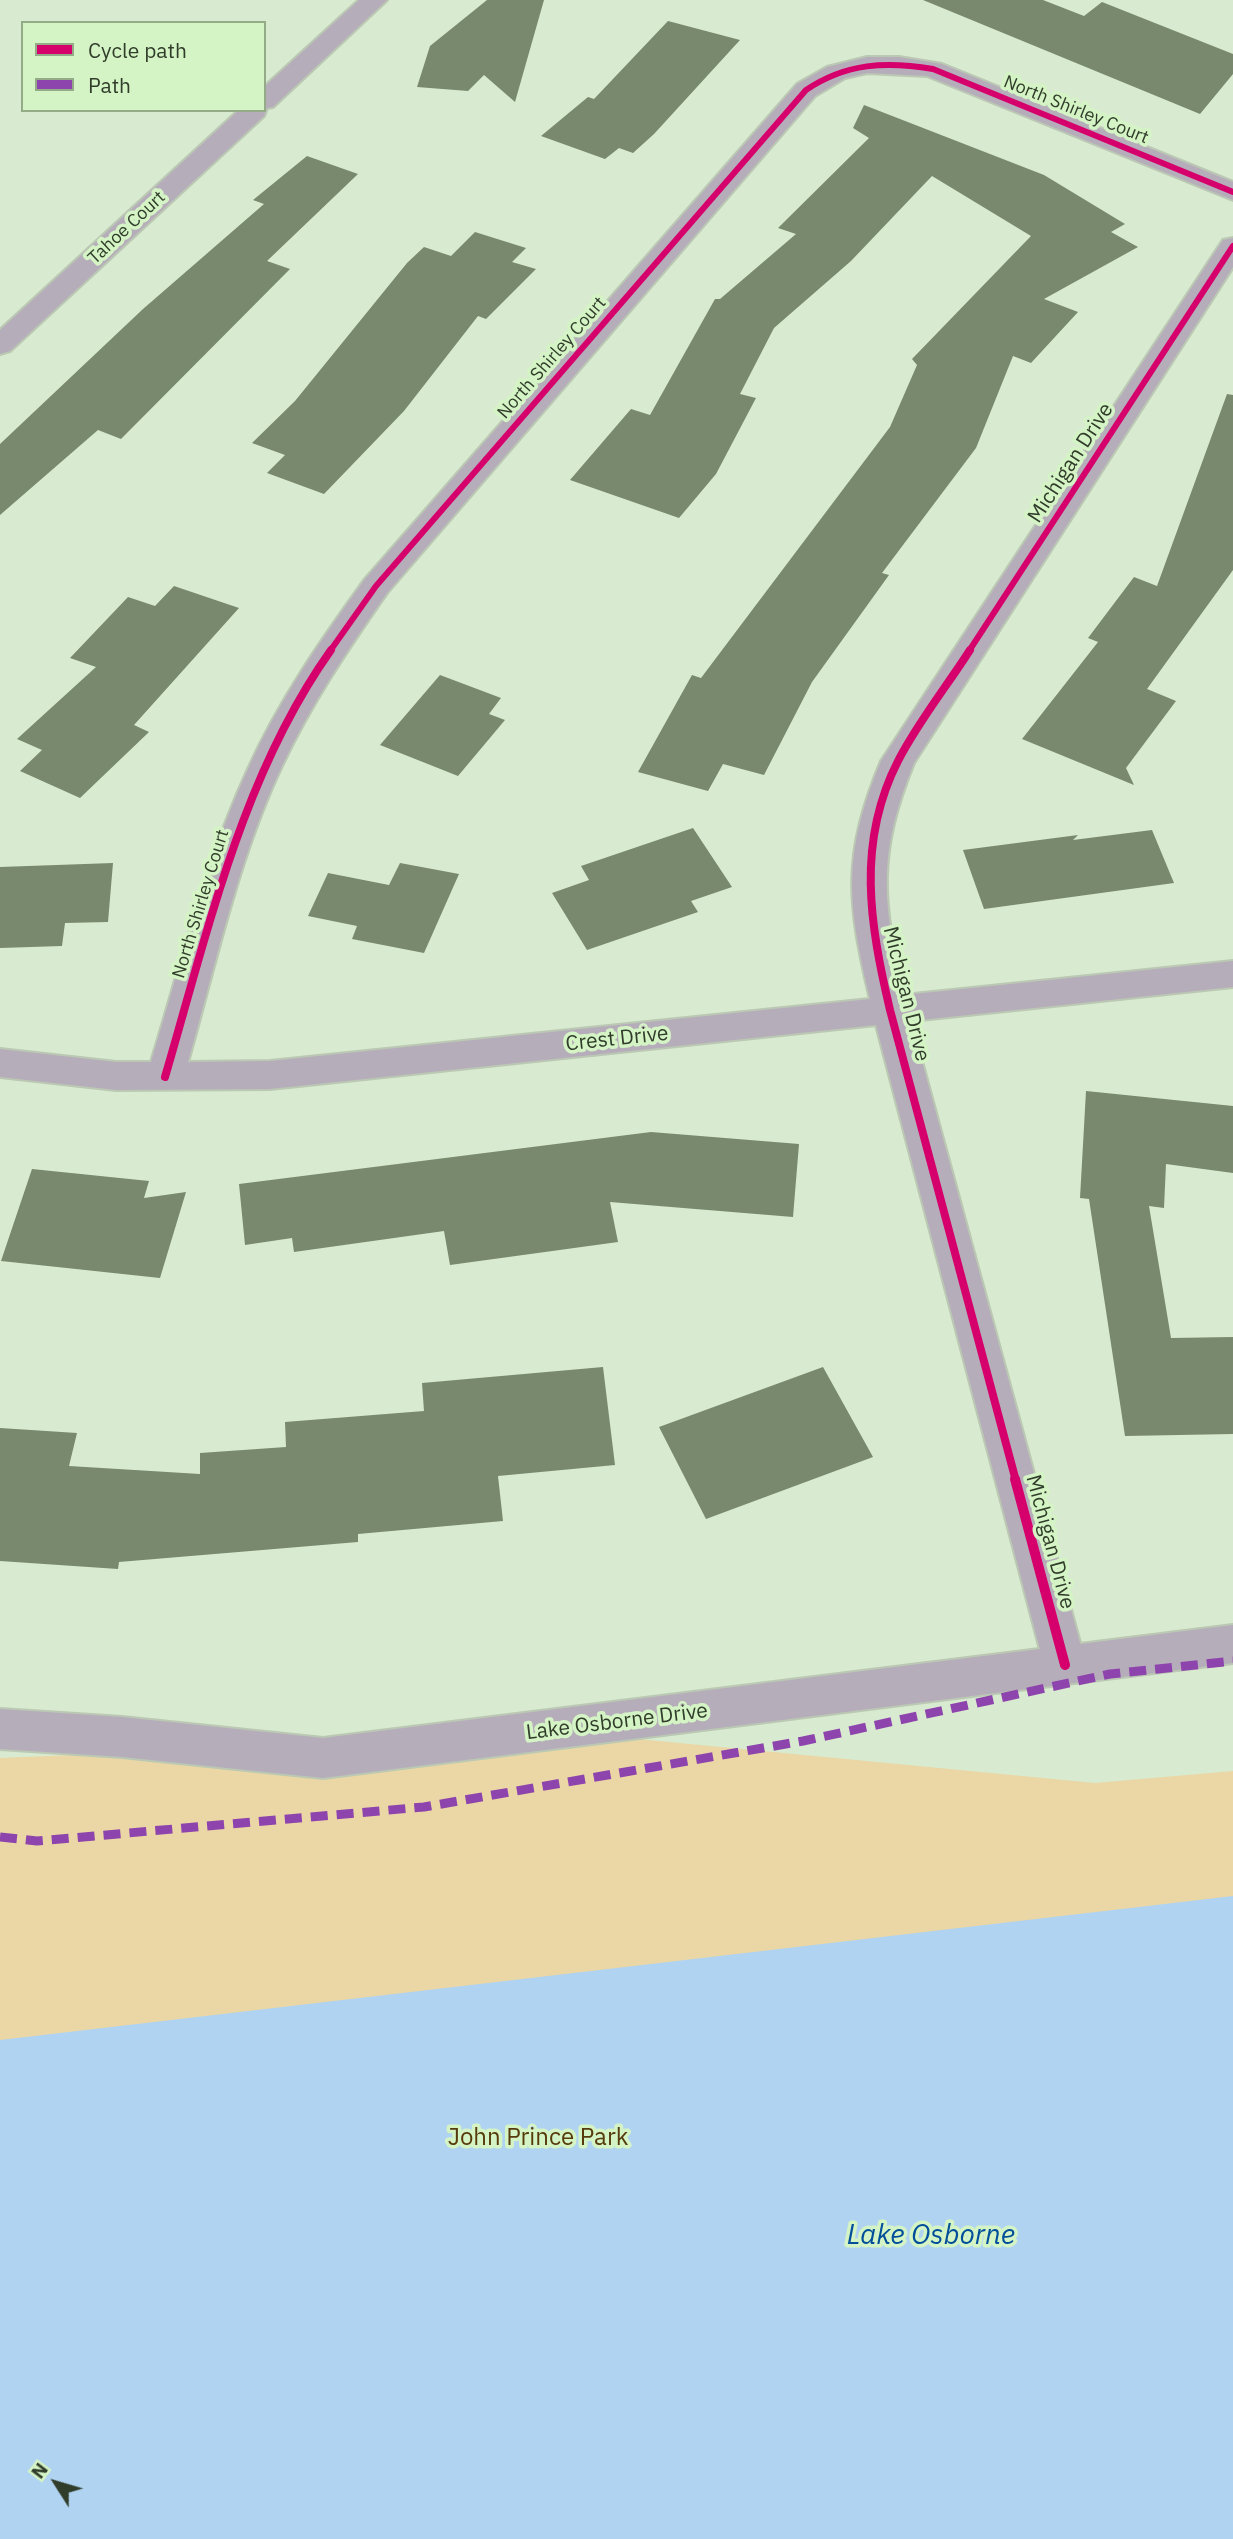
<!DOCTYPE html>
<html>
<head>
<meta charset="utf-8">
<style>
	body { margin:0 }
	#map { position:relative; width:1233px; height:2539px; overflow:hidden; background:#d8ead0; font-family:"IBM Plex Sans",sans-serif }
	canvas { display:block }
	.legend { position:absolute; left:21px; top:21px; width:245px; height:91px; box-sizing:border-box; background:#d5f4c5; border:2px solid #93ab87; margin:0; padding:9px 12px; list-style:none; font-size:21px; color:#313d2b }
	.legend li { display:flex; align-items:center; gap:14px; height:35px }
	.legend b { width:35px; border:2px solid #93ab87 }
	.north { position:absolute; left:21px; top:2448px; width:70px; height:70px; -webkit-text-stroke:5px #d5f4c5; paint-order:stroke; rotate:307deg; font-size:19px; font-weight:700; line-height:28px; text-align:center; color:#313d2b }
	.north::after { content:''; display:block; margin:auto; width:24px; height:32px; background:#313d2b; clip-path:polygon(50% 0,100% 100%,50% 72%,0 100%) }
</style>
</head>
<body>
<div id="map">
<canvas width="1233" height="2539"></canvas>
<ul class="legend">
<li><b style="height:9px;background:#d6006c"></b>Cycle path</li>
<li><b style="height:9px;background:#8e44ad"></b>Path</li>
</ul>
<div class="north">N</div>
</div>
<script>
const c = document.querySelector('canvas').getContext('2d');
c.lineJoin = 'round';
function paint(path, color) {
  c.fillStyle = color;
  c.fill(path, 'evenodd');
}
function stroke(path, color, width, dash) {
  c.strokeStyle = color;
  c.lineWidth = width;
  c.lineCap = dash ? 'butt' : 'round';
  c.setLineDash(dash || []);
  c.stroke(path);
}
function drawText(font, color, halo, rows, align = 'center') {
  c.font = font + ' "IBM Plex Sans",sans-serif';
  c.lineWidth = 7;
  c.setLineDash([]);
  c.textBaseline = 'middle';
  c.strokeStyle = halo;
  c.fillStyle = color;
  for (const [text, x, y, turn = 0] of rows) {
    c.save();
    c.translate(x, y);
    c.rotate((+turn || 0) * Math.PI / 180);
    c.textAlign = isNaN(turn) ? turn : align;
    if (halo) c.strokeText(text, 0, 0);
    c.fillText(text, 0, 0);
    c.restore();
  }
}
paint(new Path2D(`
	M586,1734L1095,1783L1233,1771V2539H0V1758Z`), '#ead7a5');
paint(new Path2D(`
	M1233,1896V2539H0V2040Z`), '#b0d3f1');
paint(new Path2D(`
	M487,0H544L515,102L484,75L468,91L417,87L430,46Z
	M923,0H1043L1084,16L1102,2L1233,54V74L1200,114Z
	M668,21L740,40L654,134L633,153L619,148L605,159L541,136L588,97L594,99Z
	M864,105L1044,175L1125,224L1111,232L1138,247L1044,299L1078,312L1031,363L1013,356L976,448L882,573L889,575L812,682L764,775L723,764L708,791L638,772L692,675L701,678L890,427L917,365L912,359L1031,236L932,176L851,261L774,328L740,394L756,398L716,474L679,518L570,480L631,409L650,415L715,299H720L796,234L778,228L869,138L853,128Z
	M307,156L358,174L267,261L290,269L121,439L98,430L0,515V444L143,309L264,204L253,200Z
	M475,232L526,248L512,262L536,269L486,319L478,316L404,411L324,494L267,473L285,455L252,443L295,401L407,263L424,247L451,256Z
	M1227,394L1233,395V570L1147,689L1176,701L1126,768L1134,785L1022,739L1098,642L1088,638L1134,577L1157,586Z
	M174,586L239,608L134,725L149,732L80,798L20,771L42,750L17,739L96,667L70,658L128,597L155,606Z
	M440,675L501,698L489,714L505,720L458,776L380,745Z
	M693,828L732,887L691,901L698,912L587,950L552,893L589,880L581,866Z
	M1152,830L1174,883L984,909L963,850L1078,835L1073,840Z
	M113,863L108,922L65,923L62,946L0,948V867Z
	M400,863L459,874L424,953L352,939L357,926L308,916L328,873L389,885Z
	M1086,1091L1233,1106V1173L1166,1164L1164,1208L1149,1206L1171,1338L1233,1337V1434L1125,1436L1089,1199L1080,1198Z
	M651,1132L799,1144L793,1217L610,1202L618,1242L450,1265L444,1231L294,1252L292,1238L245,1245L239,1184Z
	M32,1169L149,1181L144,1198L186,1192L160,1278L1,1261Z
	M603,1367L615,1465L498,1476L503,1521L358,1534V1542L119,1562L118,1569L0,1561V1428L77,1433L69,1466L200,1474V1453L286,1447L285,1422L424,1411L422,1383Z
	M823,1367L873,1457L706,1519L659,1427Z`), '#78896d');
const minor = new Path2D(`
	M359,0H387L273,107L267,108L264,116L10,351L0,354V330L239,110H264V87Z
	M867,57H899L942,64L1233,182V200L927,76L867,73L845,78L815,96L387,593C348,649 311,704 282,766C238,859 216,963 188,1062L270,1061L870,999C847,902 842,855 881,761L1219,246L1223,240L1233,238V267L914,763C877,854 882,901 904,995L1233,961V987L911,1021L1086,1665L1080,1679L1065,1684L1050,1679L1044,1665L876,1025L270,1089L116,1090L0,1077V1049L116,1062H151C181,964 205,862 248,769C279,700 321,640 365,579L797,84L827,67Z`);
const tertiary = new Path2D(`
	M1233,1625V1663L323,1778L122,1757L0,1749V1709L122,1717L323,1738Z`);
stroke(minor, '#bbc8b4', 4);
stroke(tertiary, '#bbc8b4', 4);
paint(minor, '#b6adba');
paint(tertiary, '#b6adba');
stroke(new Path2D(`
	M0,1837L37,1841L424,1807L803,1741L1110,1674L1233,1661`), '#8e44ad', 9, [17, 9]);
stroke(new Path2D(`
	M330,651L376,586L806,90C846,63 886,61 933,69L1233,192
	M969,651L1233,246`), '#d6006c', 6);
stroke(new Path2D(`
	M970,650C947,686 918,722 898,761C856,843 870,925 890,1010L1016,1481
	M165,1077C208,931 242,775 331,650`), '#d6006c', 8);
stroke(new Path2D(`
	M1015,1479L1065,1665`), '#d6006c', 10);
drawText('18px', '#313d2b', '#d5f4c5', [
	["North Shirley Court",1076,110,22],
	["Tahoe Court",127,228,-43],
	["North Shirley Court",552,358,-49],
	["North Shirley Court",201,904,-73]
]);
drawText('21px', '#313d2b', '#d5f4c5', [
	["Michigan Drive",1071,463,-57],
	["Michigan Drive",906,994,76],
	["Crest Drive",617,1039,-6],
	["Michigan Drive",1050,1542,75],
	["Lake Osborne Drive",617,1722,-7]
]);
drawText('24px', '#563a0c', '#d5f4c5', [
	["John Prince Park",538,2138]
]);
drawText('italic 28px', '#014f9b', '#d5f4c5', [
	["Lake Osborne",931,2236]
]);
</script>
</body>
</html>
